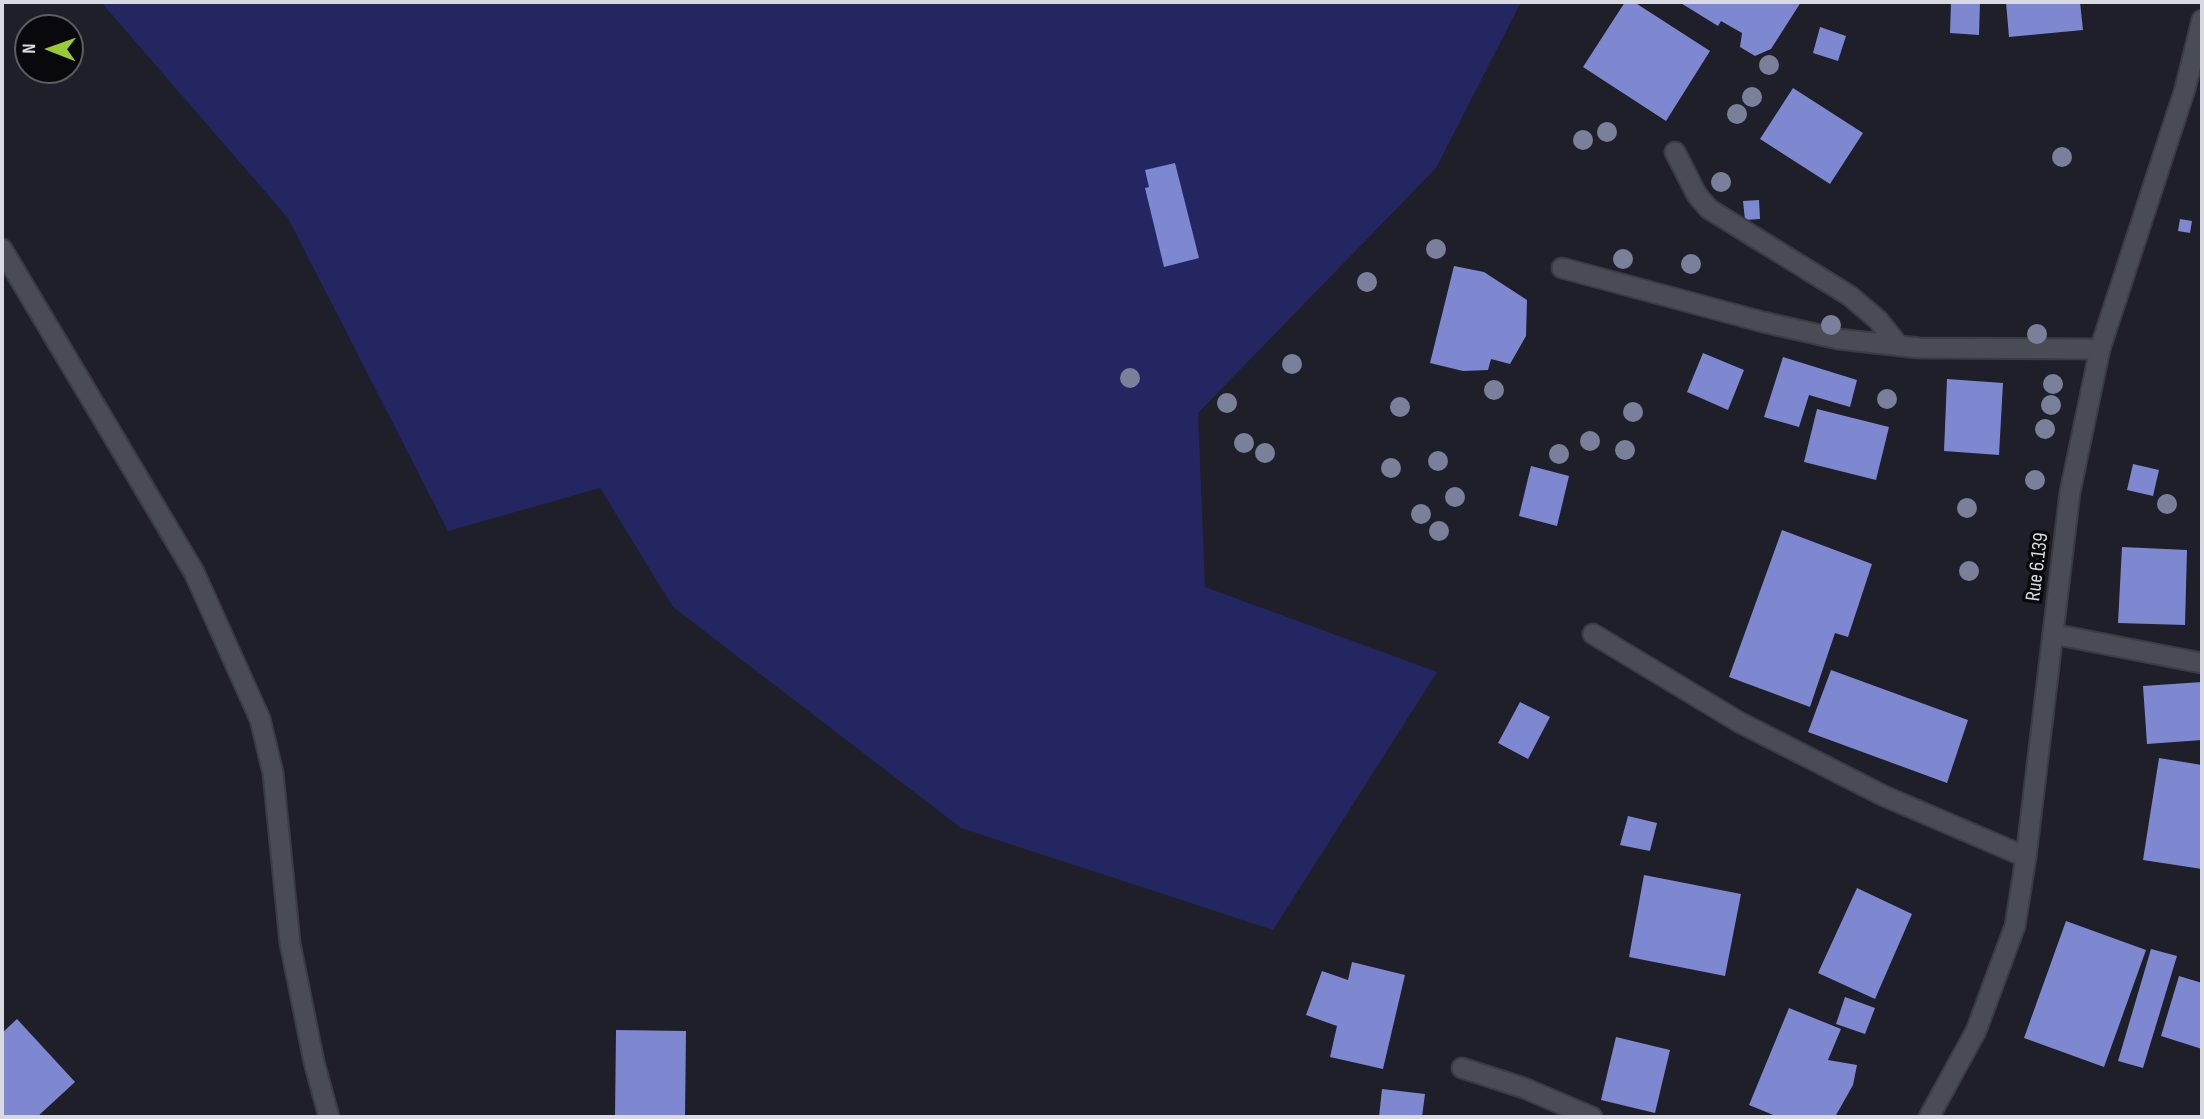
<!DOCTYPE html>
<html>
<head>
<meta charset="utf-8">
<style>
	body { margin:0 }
	#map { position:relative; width:2204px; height:1119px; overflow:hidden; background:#1e1f28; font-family:"Sofia Sans Condensed",sans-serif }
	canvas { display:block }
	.frame { position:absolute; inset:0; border:4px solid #d9dae1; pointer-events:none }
	.north { position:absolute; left:14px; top:14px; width:70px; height:70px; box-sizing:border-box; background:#09090d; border:2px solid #5c5d62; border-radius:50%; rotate:271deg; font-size:19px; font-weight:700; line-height:28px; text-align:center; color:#d9dae1 }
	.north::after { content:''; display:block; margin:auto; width:24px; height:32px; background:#99cb35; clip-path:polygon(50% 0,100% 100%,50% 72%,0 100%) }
</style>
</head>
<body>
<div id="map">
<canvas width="2204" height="1119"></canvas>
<div class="frame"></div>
<div class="north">N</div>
</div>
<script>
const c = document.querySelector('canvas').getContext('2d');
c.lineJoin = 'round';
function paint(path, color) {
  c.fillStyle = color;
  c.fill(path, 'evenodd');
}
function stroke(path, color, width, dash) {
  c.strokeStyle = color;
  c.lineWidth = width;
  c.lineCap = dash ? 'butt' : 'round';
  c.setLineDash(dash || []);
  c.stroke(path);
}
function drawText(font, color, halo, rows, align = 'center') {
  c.font = font + ' "Sofia Sans Condensed",sans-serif';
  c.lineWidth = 7;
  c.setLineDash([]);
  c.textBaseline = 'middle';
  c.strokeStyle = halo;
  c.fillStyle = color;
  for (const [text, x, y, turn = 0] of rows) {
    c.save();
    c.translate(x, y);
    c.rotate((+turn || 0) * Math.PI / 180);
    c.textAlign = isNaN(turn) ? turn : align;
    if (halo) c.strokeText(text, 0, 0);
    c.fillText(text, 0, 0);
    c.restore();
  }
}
paint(new Path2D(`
	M101,2H1521L1436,168L1198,413L1205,587L1437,672L1273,930L961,828L673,607L600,488L448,531L288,218Z`), '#232661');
paint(new Path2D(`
	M1625,2H1634L1710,51L1666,121L1583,67Z
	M1679,2H1801L1771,49L1755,56L1740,47L1742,33L1721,21L1718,26Z
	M1951,2H1980L1979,35L1950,33Z
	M2006,2H2080L2083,30L2009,37Z
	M1820,27L1846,36L1838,61L1813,53Z
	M1793,88L1863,133L1830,184L1760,139Z
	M1175,163L1199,258L1164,267L1145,188L1149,187L1145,170Z
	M1759,200L1760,219L1745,220L1743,201Z
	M2180,219L2192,221L2190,233L2178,231Z
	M1454,266L1484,272L1527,300L1526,336L1510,364L1491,359L1488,370L1463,371L1430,363Z
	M1703,353L1744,370L1728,410L1687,392Z
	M1783,357L1857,380L1850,407L1809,395L1799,427L1764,417Z
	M1947,379L2003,383L1999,455L1944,451Z
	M1817,409L1889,427L1876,480L1804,462Z
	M2133,464L2159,470L2153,496L2127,490Z
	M1531,466L1569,476L1557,526L1519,516Z
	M1782,530L1872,564L1848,637L1835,633L1810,707L1729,677Z
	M2122,547L2187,550L2185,625L2118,623Z
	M1831,670L1968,720L1947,783L1808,732Z
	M2202,682V740L2147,744L2143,686Z
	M1520,702L1550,717L1528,759L1498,743Z
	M2159,758L2202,765V869L2143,860Z
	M1628,816L1657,823L1650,851L1620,845Z
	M1644,875L1741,894L1725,976L1629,957Z
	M1857,888L1912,914L1875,999L1818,973Z
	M2066,921L2146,950L2104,1067L2024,1038Z
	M2151,949L2177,956L2143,1068L2118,1061Z
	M1352,962L1405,975L1383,1069L1330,1057L1337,1026L1306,1015L1322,971L1348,980Z
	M2179,976L2202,983V1049L2161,1036Z
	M1845,997L1875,1008L1865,1034L1836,1024Z
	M1789,1008L1841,1029L1828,1060L1857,1065L1853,1085L1835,1117H1778L1749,1105Z
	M17,1019L75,1082L37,1117H2V1033Z
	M616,1030L686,1031L685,1117H615Z
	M1616,1037L1670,1050L1655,1113L1601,1100Z
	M1382,1089L1425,1094L1422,1117H1379Z`), '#7d88d1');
const minor = new Path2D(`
	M1675,152L1697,195L1709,209L1850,296L1878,320L1899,346
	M2,249L194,572L260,719L273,773L290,943L314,1062L329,1117
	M1562,268L1763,322L1838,339L1919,348L2100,349
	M1593,634L1739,722L1884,796L2026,857
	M2053,634L2202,663
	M1462,1068L1524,1088L1592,1117`);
const tertiary = new Path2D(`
	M1929,1117L1976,1031L2015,926L2026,857L2070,492L2100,349L2185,89L2202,20`);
stroke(minor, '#3a3b43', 23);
stroke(tertiary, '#3a3b43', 23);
stroke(minor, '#494b55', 19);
stroke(tertiary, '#494b55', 19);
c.fillStyle = '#7b809a';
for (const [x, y] of [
	[1769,65],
	[1752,97],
	[1737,114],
	[1607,132],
	[1583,140],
	[2062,157],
	[1721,182],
	[1436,249],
	[1623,259],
	[1691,264],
	[1367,282],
	[1831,325],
	[2037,334],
	[1292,364],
	[1130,378],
	[2053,384],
	[1494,390],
	[1887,399],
	[1227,403],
	[2051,405],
	[1400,407],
	[1633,412],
	[2045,429],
	[1590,441],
	[1244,443],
	[1625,450],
	[1265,453],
	[1559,454],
	[1438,461],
	[1391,468],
	[2035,480],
	[1455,497],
	[2167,504],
	[1967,508],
	[1421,514],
	[1439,531],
	[1969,571]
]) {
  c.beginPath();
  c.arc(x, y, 10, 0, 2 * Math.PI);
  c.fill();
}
drawText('21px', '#d9dae1', '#09090d', [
	["Rue 6.139",2038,567,-83]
]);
</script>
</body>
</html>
